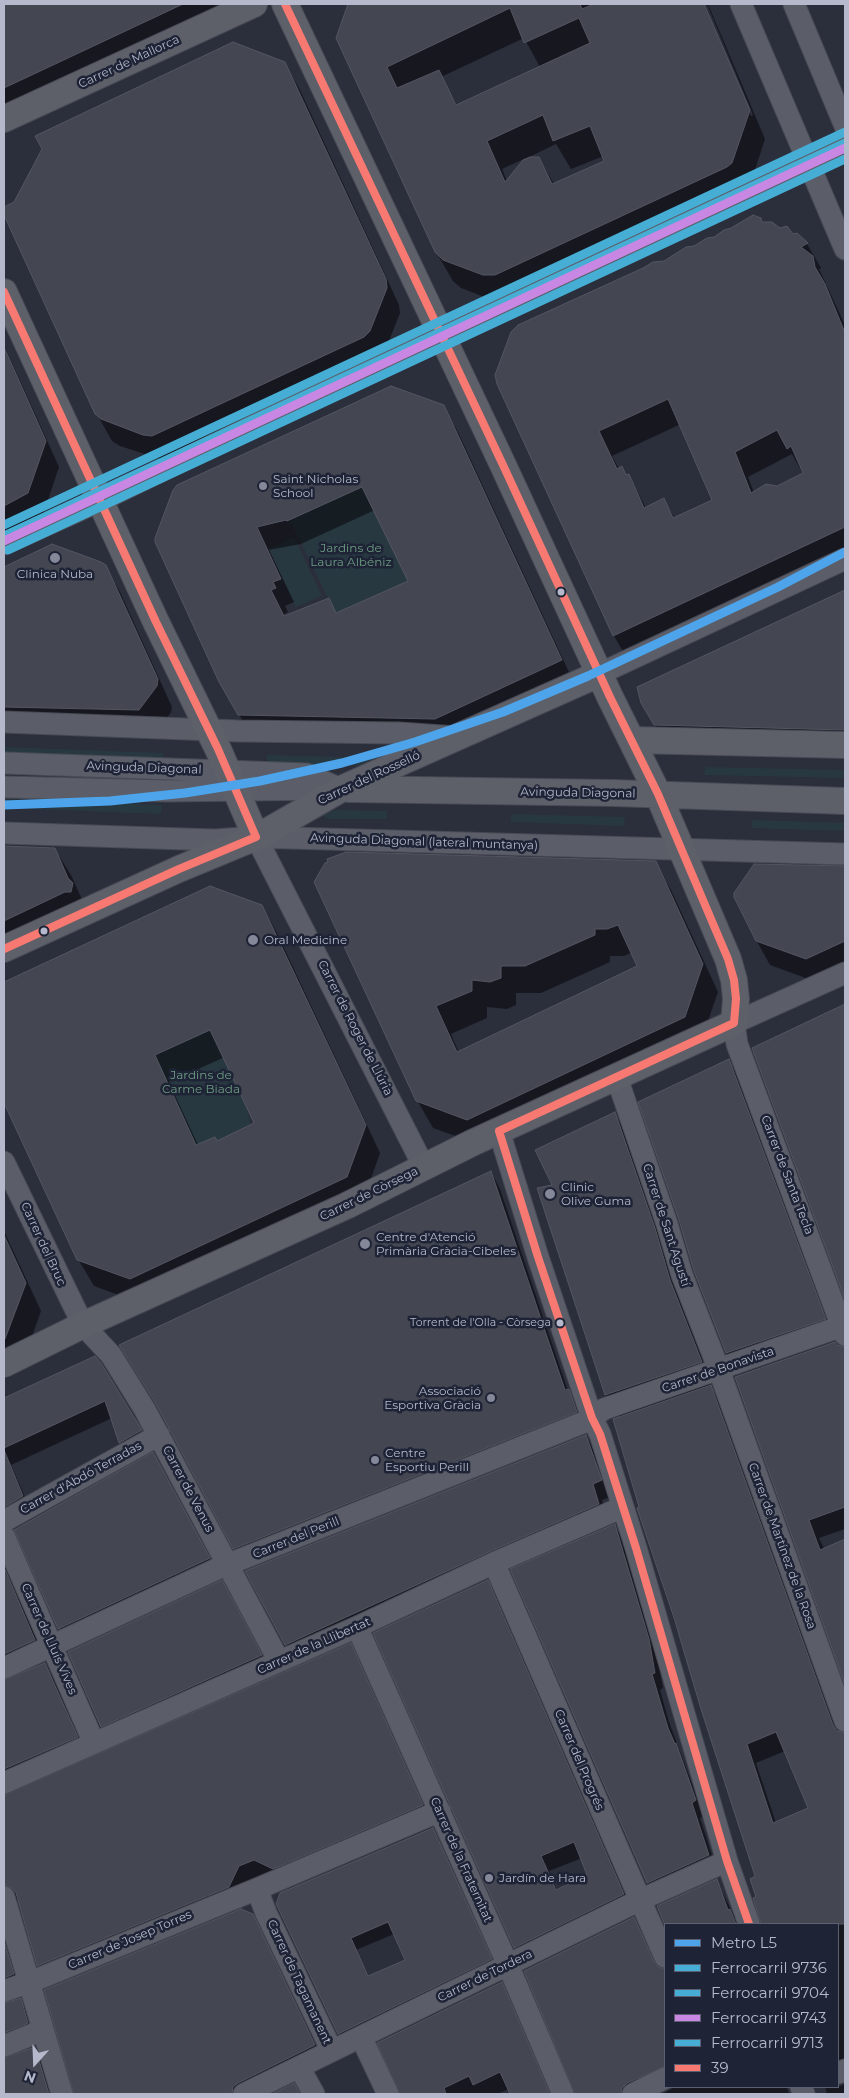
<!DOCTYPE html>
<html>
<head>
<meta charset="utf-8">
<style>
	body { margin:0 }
	#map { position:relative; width:849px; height:2098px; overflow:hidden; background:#2b2e3b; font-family:Montserrat,sans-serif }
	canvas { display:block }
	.frame { position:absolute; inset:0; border:5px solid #b5b9cb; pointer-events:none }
	.legend { position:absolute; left:664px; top:1923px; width:175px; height:165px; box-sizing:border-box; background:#1e2336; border:1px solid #5a5f72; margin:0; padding:6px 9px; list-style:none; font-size:15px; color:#b5b9cb }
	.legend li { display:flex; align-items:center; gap:10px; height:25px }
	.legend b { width:25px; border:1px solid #5a5f72 }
	.north { position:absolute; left:10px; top:2038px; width:50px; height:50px; -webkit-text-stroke:4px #1e2336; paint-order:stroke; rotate:200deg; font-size:14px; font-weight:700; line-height:20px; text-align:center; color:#b5b9cb }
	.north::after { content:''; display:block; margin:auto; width:18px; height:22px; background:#b5b9cb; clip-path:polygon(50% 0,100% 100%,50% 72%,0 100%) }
</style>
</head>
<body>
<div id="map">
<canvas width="849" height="2098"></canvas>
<div class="frame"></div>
<ul class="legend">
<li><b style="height:6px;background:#4da4eb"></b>Metro L5</li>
<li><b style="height:6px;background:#46aed5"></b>Ferrocarril 9736</li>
<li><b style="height:6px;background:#46aed5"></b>Ferrocarril 9704</li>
<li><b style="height:6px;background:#c787e3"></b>Ferrocarril 9743</li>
<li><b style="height:6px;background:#46aed5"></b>Ferrocarril 9713</li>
<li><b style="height:6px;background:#f87972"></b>39</li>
</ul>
<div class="north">N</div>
</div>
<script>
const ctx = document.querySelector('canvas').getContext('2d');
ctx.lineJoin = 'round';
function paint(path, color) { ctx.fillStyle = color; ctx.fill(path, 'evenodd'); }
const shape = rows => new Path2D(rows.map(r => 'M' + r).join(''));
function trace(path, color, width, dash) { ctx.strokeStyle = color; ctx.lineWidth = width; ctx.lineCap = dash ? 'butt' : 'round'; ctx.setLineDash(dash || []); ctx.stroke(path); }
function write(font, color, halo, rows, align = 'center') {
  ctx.font = font + ' Montserrat,sans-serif'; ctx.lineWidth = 5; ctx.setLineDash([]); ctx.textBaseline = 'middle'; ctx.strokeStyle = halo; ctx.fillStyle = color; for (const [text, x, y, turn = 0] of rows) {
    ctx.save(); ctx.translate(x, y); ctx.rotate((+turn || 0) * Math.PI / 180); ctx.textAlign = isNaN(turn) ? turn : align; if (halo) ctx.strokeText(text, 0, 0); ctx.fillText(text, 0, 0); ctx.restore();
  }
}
paint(shape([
	[461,441,468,456,399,488,408,581,335,613,290,520],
	[294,537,322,596,296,607,269,549],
	[4,747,163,753,163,762,4,756],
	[267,755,385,758,367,766,267,763],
	[705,767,845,770,845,778,704,775],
	[4,799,162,805,161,814,4,808],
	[335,810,387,811,387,819,330,819,321,815],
	[511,814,625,817,624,826,511,822],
	[752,820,845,823,845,831,752,828],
	[210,1030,246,1107,251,1125,217,1141,215,1137,197,1145,155,1056]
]), '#283841');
paint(shape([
	[4,4,229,4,4,108],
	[350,4,704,4,751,116,753,115,707,4,708,4,765,139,748,191,500,303,461,288,453,281,436,252,337,38],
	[524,38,540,67,457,105,441,77],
	[556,144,571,169,604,156,606,161,554,184,539,158,527,158],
	[526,158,507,181,502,169],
	[284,63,299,88,399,305,400,313,383,356,163,460,120,446,112,441,98,416,4,212,4,208,15,203,43,149],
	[763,224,780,229,807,244,821,268,819,269,845,325,845,558,628,660,614,636,498,384,664,262,694,248],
	[681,424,714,501,675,519,664,500,646,508,629,475,626,476,619,469,612,456],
	[792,454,802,472,805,474,777,487,754,493,748,477],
	[4,345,59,467,42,518,4,536],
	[443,406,457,430,574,683,449,742,252,738,239,714,156,538],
	[375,510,410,581,337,614,285,617,284,614,288,612,285,606,294,602,269,550,301,544],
	[52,546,105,566,120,592,172,707,171,712,158,732,4,732,4,568],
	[845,591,845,758,659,732,642,703,677,671],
	[4,846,54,848,71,875,85,906,4,949],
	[655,862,671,890,718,992,700,1044,484,1146,433,1128,417,1100,315,882],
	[633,952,639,966,459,1053,451,1034,487,1018,487,1007,507,1009,516,1005,516,993,541,993,610,962,610,956,624,956],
	[755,865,845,868,845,973,822,984,770,965,755,938],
	[210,887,262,906,277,933,380,1153,362,1204,146,1305,94,1286,78,1259,4,1100,4,983],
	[225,1057,256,1124,217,1143,198,1145,169,1082],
	[845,1005,845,1296,753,1048],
	[729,1061,740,1080,836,1339,739,1373,727,1353,695,1271],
	[615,1114,627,1135,714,1383,710,1385,721,1405,839,1733,845,1734,845,2080,838,2084,838,1924,767,1924,751,1879,757,1877,638,1509,641,1508,620,1418,606,1395,539,1189,554,1186],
	[785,1751,810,1809,776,1823,756,1763],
	[491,1172,500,1189,568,1391,578,1408,585,1429,244,1565,234,1548],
	[4,1231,41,1311,23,1362,4,1371],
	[835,1343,842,1348,845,1348,845,1529,819,1538,837,1576,845,1572,845,1681,736,1377],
	[94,1357,100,1363,150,1447,130,1458,121,1442,112,1418,11,1465,32,1513,4,1532,4,1400],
	[586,1436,595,1452,610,1497,602,1500,608,1520,295,1661,247,1572],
	[159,1465,215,1570,66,1640,16,1530],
	[615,1526,624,1541,657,1655,663,1688,660,1690,669,1722,704,1816,700,1818,717,1871,657,1898,648,1883,512,1570],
	[4,1564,44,1656,8,1673,4,1679],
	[487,1581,496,1596,632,1910,524,1962,515,1947],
	[582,1858,589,1876,557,1890,549,1871],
	[230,1596,269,1670,110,1740,102,1726],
	[350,1645,360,1661,431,1822,48,1982,38,1965,20,1903,18,1901,10,1901,4,1907,4,1796,9,1796],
	[45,1664,54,1680,86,1754,4,1791,4,1680,9,1681],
	[432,1829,497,1971,346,2045,277,1904],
	[394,1934,406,1961,369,1977,356,1950],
	[717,1881,738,1924,666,1924,658,1907],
	[252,1915,324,2062,258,2094,75,2094,75,2090],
	[633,1919,656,1966,665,1970,665,2086,648,2094,577,2094,576,2089],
	[4,1928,22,1991,4,1999],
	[501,1983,510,2000,551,2094,511,2094,509,2089,497,2094,400,2094,401,2089],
	[20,2000,30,2016,36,2039,4,2054,4,2004],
	[35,2048,44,2065,53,2094,4,2094,4,2059],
	[845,2084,845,2094,827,2094,825,2087,838,2087],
	[675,2087,787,2087,789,2094,662,2094]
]), '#0007');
const building = shape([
	[4,4,183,4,4,88,4,4],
	[348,4,580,4,582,9,594,4,704,4,750,110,732,163,727,167,495,275,483,275,443,260,435,252,336,38,348,4],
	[510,8,524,43,579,18,590,43,456,105,439,70,397,88,387,67,510,8],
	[543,115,553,141,590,126,604,161,552,184,539,157,530,157,523,160,505,182,487,141,543,115],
	[233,42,285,62,386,279,387,288,370,331,364,337,152,436,143,435,101,419,95,414,4,215,4,207,14,202,42,149,35,136,233,42],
	[753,215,761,218,762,222,772,222,780,228,787,226,793,234,797,233,808,243,801,247,813,256,815,267,825,284,845,333,845,527,613,636,497,384,495,375,511,332,518,325,643,268,653,262,664,261,686,247,694,246,707,238,714,237,724,230,731,228,753,215],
	[668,399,712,500,673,518,664,498,644,508,629,474,626,475,622,466,617,469,599,431,668,399],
	[777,430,787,449,791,446,803,473,777,486,766,484,751,493,735,452,777,430],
	[4,347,46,441,28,493,4,506,4,347],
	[391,386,444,405,562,660,435,719,238,715,219,682,155,542,155,538,173,490,177,485,391,386],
	[362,487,408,581,336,613,329,598,284,616,271,590,276,588,273,582,281,579,257,527,286,520,287,521,362,487],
	[52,544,101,562,106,565,158,679,157,686,139,710,4,707,4,567,52,544],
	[845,590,845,730,654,725,641,703,637,687,845,590],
	[4,846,55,848,68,878,73,883,71,892,65,892,4,921,4,846],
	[346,852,656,861,703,964,685,1017,467,1120,416,1101,314,882,325,863,328,862,327,859,346,852],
	[618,925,637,966,457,1052,436,1006,472,991,472,980,490,982,501,978,501,966,525,966,595,935,595,929,607,929,618,925],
	[754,864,845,866,845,941,806,959,756,941,734,897,734,893,754,864],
	[210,886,262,905,366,1125,347,1177,130,1279,77,1260,4,1103,4,982,210,886],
	[210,1030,254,1123,217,1141,215,1137,196,1145,155,1055,210,1030],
	[845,1004,845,1300,752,1048,845,1004],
	[729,1059,826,1319,726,1353,694,1271,679,1220,638,1102,729,1059],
	[615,1112,655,1228,670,1280,702,1362,605,1395,537,1188,552,1185,535,1150,615,1112],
	[491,1171,565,1390,569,1389,577,1412,233,1549,156,1404,119,1345,491,1171],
	[4,1235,26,1283,5,1339,4,1339,4,1235],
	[835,1342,837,1345,845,1347,845,1507,809,1520,820,1550,845,1539,845,1685,735,1377,835,1342],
	[95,1356,101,1363,142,1430,119,1443,105,1401,4,1448,4,1398,95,1356],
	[711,1385,833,1725,837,1731,845,1733,845,1924,761,1924,753,1898,756,1897,750,1879,755,1876,701,1709,674,1618,637,1508,639,1507,613,1419,711,1385],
	[776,1732,808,1808,773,1823,747,1744,776,1732],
	[586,1435,602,1480,593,1484,599,1504,489,1552,285,1645,245,1571,586,1435],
	[4,1450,23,1496,4,1507,4,1450],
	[153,1452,210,1558,58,1629,14,1530,153,1452],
	[615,1524,649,1639,655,1673,652,1674,668,1728,675,1744,676,1743,696,1800,692,1803,709,1855,647,1883,510,1569,615,1524],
	[4,1567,35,1640,4,1654,4,1567],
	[222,1580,262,1655,101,1727,68,1652,222,1580],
	[488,1580,624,1894,514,1948,373,1633,488,1580],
	[574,1842,587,1875,556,1890,541,1856,574,1842],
	[351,1643,423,1805,273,1869,254,1860,239,1866,229,1887,37,1966,16,1893,12,1888,4,1885,4,1795,351,1643],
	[45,1663,78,1737,4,1769,4,1680,45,1663],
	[433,1828,492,1959,338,2034,278,1908,276,1904,280,1893,433,1828],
	[388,1922,405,1960,368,1976,351,1938,388,1922],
	[717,1879,728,1910,730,1909,736,1924,665,1924,665,1926,657,1906,717,1879],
	[241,1909,253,1914,315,2045,238,2083,233,2087,232,2094,74,2094,44,1990,241,1909],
	[634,1917,654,1962,658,1967,665,1969,665,2066,627,2083,622,2088,621,2094,575,2094,524,1971,634,1917],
	[4,1940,14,1974,4,1978,4,1940],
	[502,1982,550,2094,510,2094,500,2072,473,2085,469,2076,444,2088,446,2094,400,2094,377,2043,502,1982],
	[21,1998,28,2023,4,2033,4,2003,21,1998],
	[35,2047,49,2094,4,2094,4,2058,35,2047],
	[294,2083,300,2094,272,2094,294,2083]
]);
paint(building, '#444752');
trace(building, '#535662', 1);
const minor = shape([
	[741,4,845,249],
	[794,4,845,126],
	[4,544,100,501,506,301,845,143],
	[599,674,845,559],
	[4,722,238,731,399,733,456,737],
	[4,763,307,774,341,789],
	[4,787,167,791,333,789],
	[4,833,215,840,256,837,845,854],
	[256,837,424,1167],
	[845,973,734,1023,737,1044,845,1335],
	[617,1078,667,1224,682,1275,719,1370,845,1721],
	[499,1131,538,1257,592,1418,600,1434,636,1548,727,1861,749,1924],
	[4,1162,83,1325,111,1355,145,1410,279,1661],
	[4,1521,159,1435],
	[4,1536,94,1743],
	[494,1563,665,1957],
	[357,1627,508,1965,563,2094],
	[4,1668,219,1568,587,1421,604,1409,845,1325],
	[4,1783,357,1627,494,1563,623,1507],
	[257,1889,266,1913,332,2051],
	[4,1897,62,2094],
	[4,1991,38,1979,257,1889,440,1811],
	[361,2037,388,2094],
	[4,2046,43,2030],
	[299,2067,314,2094],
	[838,2073,845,2070],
	[801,2087,804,2094],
	[244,2094,640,1900,727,1861],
	[633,2094,665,2078]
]);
const major = shape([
	[4,119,254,4],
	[4,292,156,622,218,749,256,837],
	[632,740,845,745],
	[349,789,613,793,845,801],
	[4,949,179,869,261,835,341,789,599,674],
	[4,1364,83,1325,346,1206,472,1143,734,1023,736,999,734,980,728,959,658,794,610,697,503,465,285,4]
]);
trace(minor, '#474a54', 23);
trace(major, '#464954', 28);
trace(minor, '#5b5e68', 21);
trace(major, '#5e6069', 26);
trace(shape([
	[285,4,503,465,610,697,658,794,728,959,734,980,736,999,734,1023,499,1131,538,1257,592,1418,600,1434,636,1548,727,1861,749,1924],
	[4,292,156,622,218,749,256,837,179,869,4,949]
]), '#f87972', 8);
trace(shape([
	[4,525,845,132]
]), '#46aed5', 9);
trace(shape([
	[8,534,845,143]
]), '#46aed5', 9);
trace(shape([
	[4,541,845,148]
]), '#c787e3', 9);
trace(shape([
	[8,550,845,159]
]), '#46aed5', 9);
trace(shape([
	[4,805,110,801,185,793,260,781,342,763,415,742,503,712,588,676,778,587,845,552]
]), '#4da4eb', 9);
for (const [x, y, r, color] of [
	[263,486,5,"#858899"],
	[55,558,6,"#858899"],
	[561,592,4.5,"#b5b9cb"],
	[44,931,4.5,"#b5b9cb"],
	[253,940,6,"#858899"],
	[550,1194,6,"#858899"],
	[365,1244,6,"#858899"],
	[560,1323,4.5,"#b5b9cb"],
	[491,1398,5,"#858899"],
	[375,1460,5,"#858899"],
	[489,1878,5,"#858899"]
]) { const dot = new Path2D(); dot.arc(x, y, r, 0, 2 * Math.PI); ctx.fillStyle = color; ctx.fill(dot); trace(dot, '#1e2336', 2); }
write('11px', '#b5b9cb', '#1e2336', [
	["Torrent de l'Olla - Còrsega",551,1323]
], 'right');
write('12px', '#b5b9cb', '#1e2336', [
	["Carrer de Mallorca",129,62,-25],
	["Avinguda Diagonal",144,768,2],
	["Carrer del Rosselló",369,778,-25],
	["Avinguda Diagonal",578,793,1],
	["Avinguda Diagonal (lateral muntanya)",424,842,2],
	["Carrer de Roger de Llúria",355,1028,63],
	["Carrer de Santa Tecla",787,1175,69],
	["Carrer de Còrsega",369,1194,-26],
	["Carrer de Sant Agustí",666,1225,72],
	["Carrer del Bruc",43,1244,65],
	["Carrer de Bonavista",718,1370,-19],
	["Carrer d'Abdó Terradas",81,1478,-29],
	["Carrer de Venus",188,1489,62],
	["Carrer del Perill",296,1538,-22],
	["Carrer de Martínez de la Rosa",782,1546,70],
	["Carrer de Lluís Vives",49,1639,66],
	["Carrer de la Llibertat",314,1646,-24],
	["Carrer del Progrés",579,1760,67],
	["Carrer de la Fraternitat",461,1860,66],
	["Carrer de Josep Torres",130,1940,-23],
	["Carrer de Tordera",485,1976,-26],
	["Carrer de Tagamanent",299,1982,65]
]);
write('12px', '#b5b9cb', '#1e2336', [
	["Saint Nicholas",273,479],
	["School",273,493],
	["Clinica Nuba",55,574,"center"],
	["Oral Medicine",264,940],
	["Clinic",561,1187],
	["Olive Guma",561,1201],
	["Centre d'Atenció",376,1237],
	["Primària Gràcia-Cibeles",376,1251],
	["Associació",481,1391,"right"],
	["Esportiva Gràcia",481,1405,"right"],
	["Centre",385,1453],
	["Esportiu Perill",385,1467],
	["Jardín de Hara",499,1878]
], 'left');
write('12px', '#6c9c81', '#1e2336', [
	["Jardins de",351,548],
	["Laura Albéniz",351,562],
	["Jardins de",201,1075],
	["Carme Biada",201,1089]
]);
</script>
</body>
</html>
